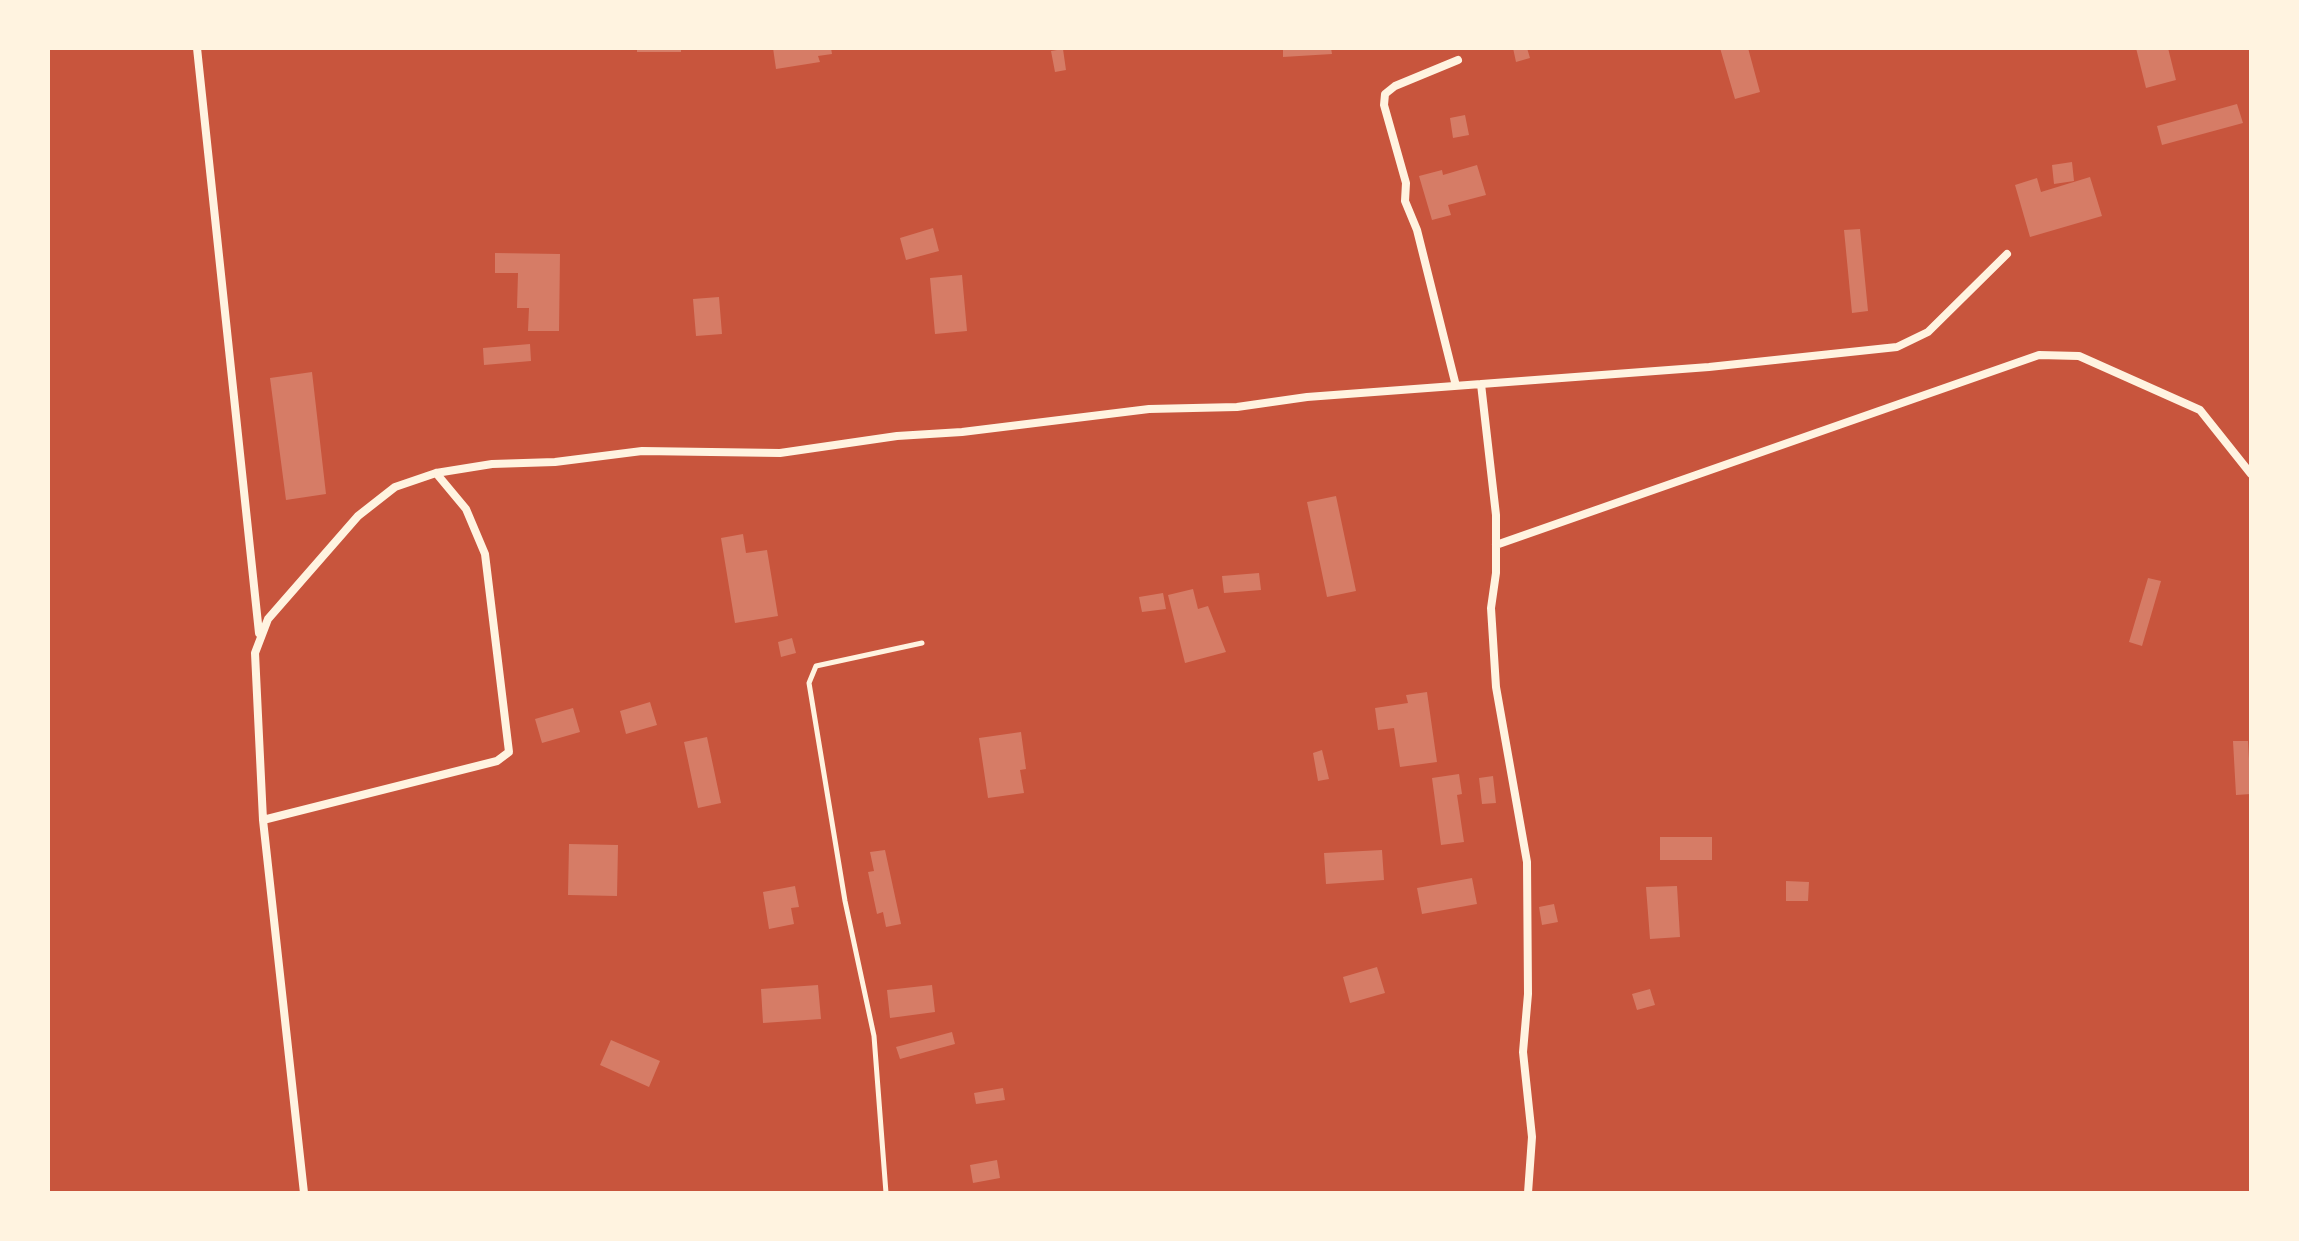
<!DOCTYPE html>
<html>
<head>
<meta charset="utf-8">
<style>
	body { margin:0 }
	#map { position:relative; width:2299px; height:1241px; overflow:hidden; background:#c8553d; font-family:Commissioner,sans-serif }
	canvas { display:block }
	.frame { position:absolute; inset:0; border:50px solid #fff3e0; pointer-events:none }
</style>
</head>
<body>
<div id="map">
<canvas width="2299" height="1241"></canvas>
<div class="frame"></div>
</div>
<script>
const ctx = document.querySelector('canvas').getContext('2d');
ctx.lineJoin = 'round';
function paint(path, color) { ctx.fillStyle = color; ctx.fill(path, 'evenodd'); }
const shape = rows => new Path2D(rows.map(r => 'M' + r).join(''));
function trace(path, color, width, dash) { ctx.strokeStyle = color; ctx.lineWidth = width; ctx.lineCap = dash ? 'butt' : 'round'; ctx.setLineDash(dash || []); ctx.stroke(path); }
paint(shape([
	[637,48,681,48,681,52,637,52],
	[773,48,831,48,832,54,818,56,820,62,776,69],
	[1283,48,1331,48,1332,54,1283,57],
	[1513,48,1527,48,1530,58,1516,62],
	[1720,48,1748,48,1760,92,1735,99],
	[2136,48,2168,48,2176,80,2146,88],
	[1063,49,1066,70,1055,72,1051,51],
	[2237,104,2243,123,2162,145,2157,126],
	[1465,115,1469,135,1453,138,1450,118],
	[2072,162,2074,181,2054,184,2052,165],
	[1477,165,1486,195,1448,205,1451,215,1432,220,1419,176,1442,170,1443,175],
	[2090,177,2102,216,2030,237,2015,185,2037,178,2041,192],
	[933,228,939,251,906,260,900,238],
	[1860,229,1868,311,1852,313,1844,230],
	[495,253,560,254,559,331,528,331,529,308,517,308,518,273,495,273],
	[962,275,967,331,935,334,930,278],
	[719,297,722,334,696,336,693,299],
	[530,344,531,361,484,365,483,348],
	[312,372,326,494,286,500,270,378],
	[1336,496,1356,591,1327,597,1307,502],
	[743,534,746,553,767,550,778,616,735,623,721,538],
	[1259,573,1261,590,1224,593,1222,576],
	[2148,578,2161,581,2142,646,2129,642],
	[1193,589,1198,609,1208,606,1226,652,1185,663,1168,595],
	[1163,593,1166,609,1142,612,1139,597],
	[792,638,796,653,781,657,778,642],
	[1427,692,1437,762,1400,767,1394,728,1378,730,1375,708,1408,703,1406,695],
	[650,702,657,725,626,734,620,711],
	[573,708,580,732,542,743,535,719],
	[1021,732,1026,769,1020,770,1024,793,988,798,979,738],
	[707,737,721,803,698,808,684,742],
	[2233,741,2248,741,2251,794,2236,795],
	[1322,750,1329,779,1318,781,1313,753],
	[1459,774,1462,794,1457,795,1464,842,1441,845,1432,778],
	[1493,776,1496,803,1482,804,1479,778],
	[1660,837,1712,837,1712,860,1660,860],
	[569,844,618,845,617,896,568,895],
	[885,850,901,924,886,927,883,912,877,914,868,872,874,871,870,852],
	[1382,850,1384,880,1326,884,1324,853],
	[1472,878,1477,904,1422,914,1417,888],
	[1786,881,1809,882,1808,901,1786,901],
	[795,886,799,907,791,908,794,924,769,929,763,892],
	[1677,886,1680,937,1650,939,1646,887],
	[1554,904,1558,922,1542,925,1539,907],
	[1377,967,1385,993,1350,1003,1343,977],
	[818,985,821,1019,763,1023,761,989],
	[932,985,935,1012,890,1018,887,990],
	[1650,989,1655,1005,1637,1010,1632,994],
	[952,1032,955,1044,900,1059,896,1047],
	[611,1040,660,1061,649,1087,600,1065],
	[1003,1088,1005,1100,976,1104,974,1093],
	[997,1160,1000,1178,973,1183,970,1165]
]), '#d67c66');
trace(shape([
	[886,1193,874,1036,845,901,809,683,816,666,922,643]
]), '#fff3e0', 5);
trace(shape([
	[197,48,259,633],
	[1481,384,1496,515,1496,573,1491,608,1496,687,1527,862,1528,994,1523,1052,1532,1137,1528,1193],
	[1456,386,1417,230,1405,201,1406,183,1384,105,1385,94,1395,86,1458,60],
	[1496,545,2039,355,2079,356,2200,410,2251,474],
	[263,820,497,761,509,752,485,554,466,509,436,473],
	[304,1193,263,820,255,653,268,619,358,516,395,487,436,473,492,464,555,462,642,451,780,453,897,436,962,432,1149,409,1237,407,1307,397,1709,367,1897,347,1928,332,2007,254]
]), '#fff3e0', 8);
</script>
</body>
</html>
